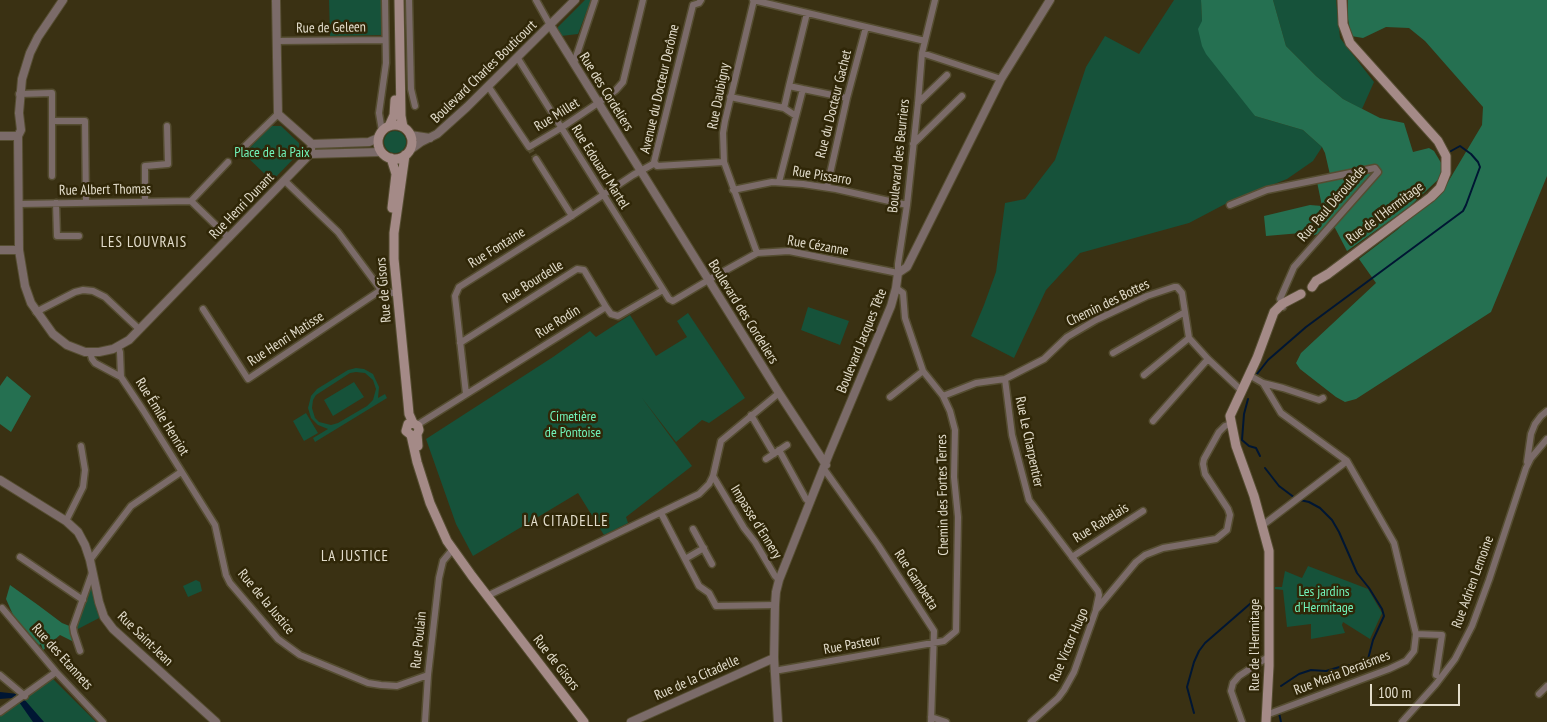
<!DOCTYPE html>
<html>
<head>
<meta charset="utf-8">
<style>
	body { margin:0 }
	#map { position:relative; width:1547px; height:722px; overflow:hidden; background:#3a3113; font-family:"PT Sans Narrow",sans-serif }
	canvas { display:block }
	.scale { position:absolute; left:1370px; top:684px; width:90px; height:22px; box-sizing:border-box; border:2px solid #e3ddcc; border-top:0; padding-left:6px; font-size:15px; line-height:18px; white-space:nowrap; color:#e3ddcc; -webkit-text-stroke:4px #302708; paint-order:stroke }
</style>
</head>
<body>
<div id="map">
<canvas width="1547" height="722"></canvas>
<div class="scale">100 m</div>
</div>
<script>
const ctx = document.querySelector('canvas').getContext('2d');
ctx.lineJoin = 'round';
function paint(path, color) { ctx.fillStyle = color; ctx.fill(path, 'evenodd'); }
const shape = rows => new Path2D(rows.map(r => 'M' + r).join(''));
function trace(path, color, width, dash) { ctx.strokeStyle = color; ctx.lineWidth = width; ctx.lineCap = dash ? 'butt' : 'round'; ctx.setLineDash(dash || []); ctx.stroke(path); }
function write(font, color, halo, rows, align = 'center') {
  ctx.font = font + ' "PT Sans Narrow",sans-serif'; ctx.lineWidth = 5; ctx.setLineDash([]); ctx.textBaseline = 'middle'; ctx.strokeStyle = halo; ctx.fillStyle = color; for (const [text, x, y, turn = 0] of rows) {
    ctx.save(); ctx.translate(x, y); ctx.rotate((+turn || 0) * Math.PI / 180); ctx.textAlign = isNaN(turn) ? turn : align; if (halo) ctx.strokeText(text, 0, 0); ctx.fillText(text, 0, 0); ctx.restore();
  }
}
paint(shape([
	[329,0,381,0,381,35,330,36],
	[585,0,591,0,578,34,561,36,558,30,558,27],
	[1174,0,1201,0,1202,21,1255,116,1303,130,1322,147,1313,161,1287,179,1229,202,1189,223,1080,253,1046,290,1014,358,971,336,984,305,996,272,1005,203,1025,199,1055,160,1086,67,1105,36,1139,54],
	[1273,0,1336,0,1340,38,1374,82,1362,109,1343,99,1316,76,1286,46],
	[271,126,281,126,299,143,299,153,272,181,244,154],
	'384 142a11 11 0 1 1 22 0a11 11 0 1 1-22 0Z',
	[808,307,849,321,840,345,801,330],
	[688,313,745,398,709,423,702,420,676,442,642,398,692,466,626,517,628,523,604,535,578,493,473,556,456,524,426,439,553,357,590,331,596,337,630,315,656,356,687,337,677,321],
	[356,368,364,369,373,374,379,387,378,398,385,394,387,398,315,442,313,438,328,429,318,425,311,418,308,408,311,396,317,389,348,370],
	[356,372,365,373,373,380,376,389,373,400,367,406,338,423,331,425,319,422,315,418,312,408,313,400,316,395,350,373],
	[354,382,364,397,333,416,324,400],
	[306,413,318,433,304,441,293,421],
	[1308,566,1368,589,1382,613,1370,639,1343,622,1342,625,1345,633,1311,639,1311,624,1287,627,1283,590,1275,589,1275,587,1282,587,1285,571,1302,578],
	[196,580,200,582,202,591,188,597,183,586],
	[91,584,101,617,76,630,75,627],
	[53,679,96,722,0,722,0,715]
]), '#16523a');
paint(shape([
	[1201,0,1273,0,1286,46,1316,76,1343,99,1380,118,1404,123,1413,152,1429,148,1434,151,1443,166,1443,175,1409,207,1347,251,1335,228,1330,223,1318,234,1307,237,1301,233,1266,236,1264,216,1310,205,1322,206,1317,182,1331,179,1325,153,1322,147,1303,130,1255,116,1206,54,1202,46,1198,29,1202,21],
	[1348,0,1547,0,1547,176,1491,312,1356,399,1345,402,1336,397,1300,369,1296,363,1301,353,1376,283,1359,259,1397,230,1445,187,1482,125,1483,107,1425,41,1409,28,1386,27,1363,38,1351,36,1348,19],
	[7,376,31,396,11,432,0,424,0,386],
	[10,585,38,605,62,623,72,627,76,643,60,635,43,650,41,644,39,645,14,617,6,599]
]), '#257051');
paint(shape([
	[0,692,18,694,24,699,44,722,33,722,19,702,12,698,0,699]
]), '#001633');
trace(shape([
	[1257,374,1268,360,1306,327,1463,211,1466,205,1480,167,1478,162,1471,154,1460,146,1451,151],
	[1248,399,1244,414,1242,440,1249,446,1256,448,1260,456],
	[1265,468,1279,486,1295,498],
	[1281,686,1299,674,1311,670,1326,671,1343,666,1367,663,1373,640,1384,616,1382,609,1369,588,1357,573,1339,532,1332,520,1320,508,1309,502,1300,500],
	[1194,713,1187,687,1194,662,1199,651,1205,643,1251,603],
	[1279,713,1281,722]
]), '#001633', 2);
trace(shape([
	[529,147,536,159]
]), '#534b2f', 6, [6, 3]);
const minor = shape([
	[409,0,411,89,415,106],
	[536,0,550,25],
	[753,0,925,41],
	[754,0,725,121,723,133,724,162,757,253],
	[693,5,699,3,701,0],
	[277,41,385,40],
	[922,53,1001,79],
	[517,57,669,299,673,301,710,279,757,253,789,251,898,273,898,264,907,205,918,103,922,53,935,0],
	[573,62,575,60,595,0],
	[488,86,529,147,561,128,598,103,616,90,623,82,643,0],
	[789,86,803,89,796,116,784,108,789,86,807,13],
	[803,89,847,98],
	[19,94,52,93,52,121],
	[730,97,784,108],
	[918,103,947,75],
	[382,131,379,113,386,63,385,0],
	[913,144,962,96],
	[243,148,278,114],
	[536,159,572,216],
	[228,162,191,201,229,238],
	[655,163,657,166,724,162],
	[52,176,52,121,85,121,86,203],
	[284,180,338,232,381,290,392,293],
	[779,182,796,116],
	[827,187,847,98,866,27],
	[733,190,772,182,803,184,836,189,907,205],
	[145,202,145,166,168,164,167,126],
	[56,203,57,236,79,236],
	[19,204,191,201],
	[1230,205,1267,190,1375,168,1378,172,1294,267,1280,299,1283,307],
	[203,309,248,379,381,290],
	[36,312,75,292,83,290,93,291,105,297,139,329],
	[460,343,577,269,584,270,606,307],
	[118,347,120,352,121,377,143,410,215,525,226,575,230,583,278,639,300,655,368,683,381,685,397,686,428,675],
	[90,352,92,359,95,363,121,377],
	[1113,353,1185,312],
	[1144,375,1189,338],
	[1249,375,1263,383,1281,413,1347,461,1394,543,1416,634,1414,651,1406,661,1389,669,1266,715],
	[1005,379,1012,435,1029,500,1098,591,1099,595,1096,609],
	[1263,383,1283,388,1319,400,1323,398],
	[466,394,455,296,459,287,567,219,633,175,655,163,654,162,693,5],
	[943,396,976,383,1005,379,1044,359,1067,337,1096,320,1147,296,1174,287,1177,287,1182,293,1189,338,1208,359,1242,391],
	[890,397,923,371],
	[751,415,774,454],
	[1153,421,1208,359],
	[417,425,606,307,611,314,618,316,663,290],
	[779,450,806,499,810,502],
	[766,459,787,445],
	[1527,462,1531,434,1535,424,1541,416,1547,411],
	[824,469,878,545,934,631,931,722],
	[713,476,744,528,755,542,775,576,779,580],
	[661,513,699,586,709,593,716,606,775,605],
	[66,521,83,487,85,470,81,446],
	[1263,525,1347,461],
	[693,529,712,564],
	[20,557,83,600],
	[1072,557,1143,511],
	[685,559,704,548],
	[90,560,131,506,181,472],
	[487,596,699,494,709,484,713,476,721,441,779,393],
	[2,608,56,672,103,722],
	[1416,634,1442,635,1436,675],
	[80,651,74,633,73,627,92,573],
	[774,671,944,641,956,631,958,517,954,477,955,430,950,411,943,396,923,371,905,318,903,293,896,288],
	[0,675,25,696],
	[1539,694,1547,686],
	[0,712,56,672],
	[931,717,946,722],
	[425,722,428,675,439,578,443,561,453,549],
	[1031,722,1058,698,1064,690,1074,672,1096,610,1136,562,1145,555,1163,548,1216,539,1227,530,1230,515,1228,509,1205,474,1203,464,1204,459,1219,432,1225,426,1231,424],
	[1242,722,1231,691,1233,683,1239,676,1268,657],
	[1402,722,1436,684,1455,659,1472,626,1489,580,1526,468,1531,458,1547,439]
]);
const tertiary = shape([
	[63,0,38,37,30,53,22,79,19,113,21,130,18,136,19,250,25,286,31,303,53,334,67,345,85,352,99,352,113,349,129,340,310,154,312,144],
	[276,0,278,114,312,144],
	[550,25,779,393,826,465],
	[410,135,430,138],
	[0,136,18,136],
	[312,144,369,142,378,138],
	[410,150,421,142,437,134,467,107,575,0],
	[310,154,381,152],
	[0,250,19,250],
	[0,480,66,521,78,532,85,545,90,560,99,602,104,617,113,629,216,722],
	[631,722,774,658],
	[778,722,774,658,775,605,776,592,779,580,829,454,891,306,896,288,898,273,907,267,1001,79,1050,0]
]);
const secondary = shape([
	[399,0,401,116,403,127],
	'378 142a17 17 0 1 1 34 0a17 17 0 1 1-34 0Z',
	[389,126,394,115,395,100],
	[405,155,394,233,394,259,408,403,409,414,413,423],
	[391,158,396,174,392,208],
	[1312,287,1316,281,1328,274,1431,197,1440,188,1446,173,1446,156,1438,141,1350,43,1343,24,1342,0],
	[408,424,406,431,411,435,417,462,430,503,447,541,472,576,584,722],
	[408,424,413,423,418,426,419,430,417,434,418,446],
	[1266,722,1269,666,1269,551,1254,496,1236,446,1230,416,1257,358,1274,312,1282,304,1301,294]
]);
trace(minor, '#554d31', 9);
trace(tertiary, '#554d31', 10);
trace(secondary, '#554d31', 11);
trace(minor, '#7b6b69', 6);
trace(tertiary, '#7b6b69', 8);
trace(secondary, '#a48a87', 9);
write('14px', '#e3ddcc', '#302708', [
	["Rue de Geleen",331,28,-1],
	["Boulevard Charles Bouticourt",484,72,-44],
	["Avenue du Docteur Derôme",660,89,-77],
	["Rue des Cordeliers",606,92,58],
	["Rue Daubigny",719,96,-79],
	["Rue du Docteur Gachet",834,104,-76],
	["Rue Millet",557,115,-32],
	["Boulevard des Beurriers",899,156,-84],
	["Rue Edouard Martel",600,167,58],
	["Rue Pissarro",822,176,9],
	["Rue Albert Thomas",105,190,-1],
	["Rue Paul Déroulède",1332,204,-49],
	["Rue Henri Dunant",242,206,-46],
	["Rue de l'Hermitage",1385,213,-37],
	["Rue Cézanne",818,246,10],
	["Rue Fontaine",497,248,-32],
	["Rue Bourdelle",533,282,-32],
	["Rue de Gisors",384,290,-95],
	["Chemin des Bottes",1108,303,-26],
	["Boulevard des Cordeliers",743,312,58],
	["Rue Rodin",558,322,-32],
	["Rue Henri Matisse",286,339,-33],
	["Boulevard Jacques Tête",862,341,-68],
	["Rue Émile Henriot",162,417,58],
	["Rue Le Charpentier",1029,442,78],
	["Chemin des Fortes Terres",943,495,-91],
	["Impasse d'Ennery",756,522,58],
	["Rue Rabelais",1101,523,-32],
	["Rue Gambetta",916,580,57],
	["Rue Adrien Lemoine",1473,582,-70],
	["Rue de la Justice",266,602,50],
	["Rue Saint-Jean",145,639,44],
	["Rue Poulain",419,640,-84],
	["Rue Pasteur",852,645,-10],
	["Rue Victor Hugo",1069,645,-67],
	["Rue de l'Hermitage",1255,645,-90],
	["Rue des Etannets",62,657,48],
	["Rue de Gisors",556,663,52],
	["Rue Maria Deraismes",1342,673,-21],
	["Rue de la Citadelle",697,678,-24]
]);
write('14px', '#71f3b9', '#302708', [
	["Place de la Paix",272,153],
	["Cimetière",573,417],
	["de Pontoise",573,433],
	["Les jardins",1324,592],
	["d'Hermitage",1324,608]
]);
ctx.letterSpacing = '1px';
write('15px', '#e3ddcc', '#302708', [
	["LES LOUVRAIS",144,243],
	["LA CITADELLE",566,522],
	["LA JUSTICE",355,557]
]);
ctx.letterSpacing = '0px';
</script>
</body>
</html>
